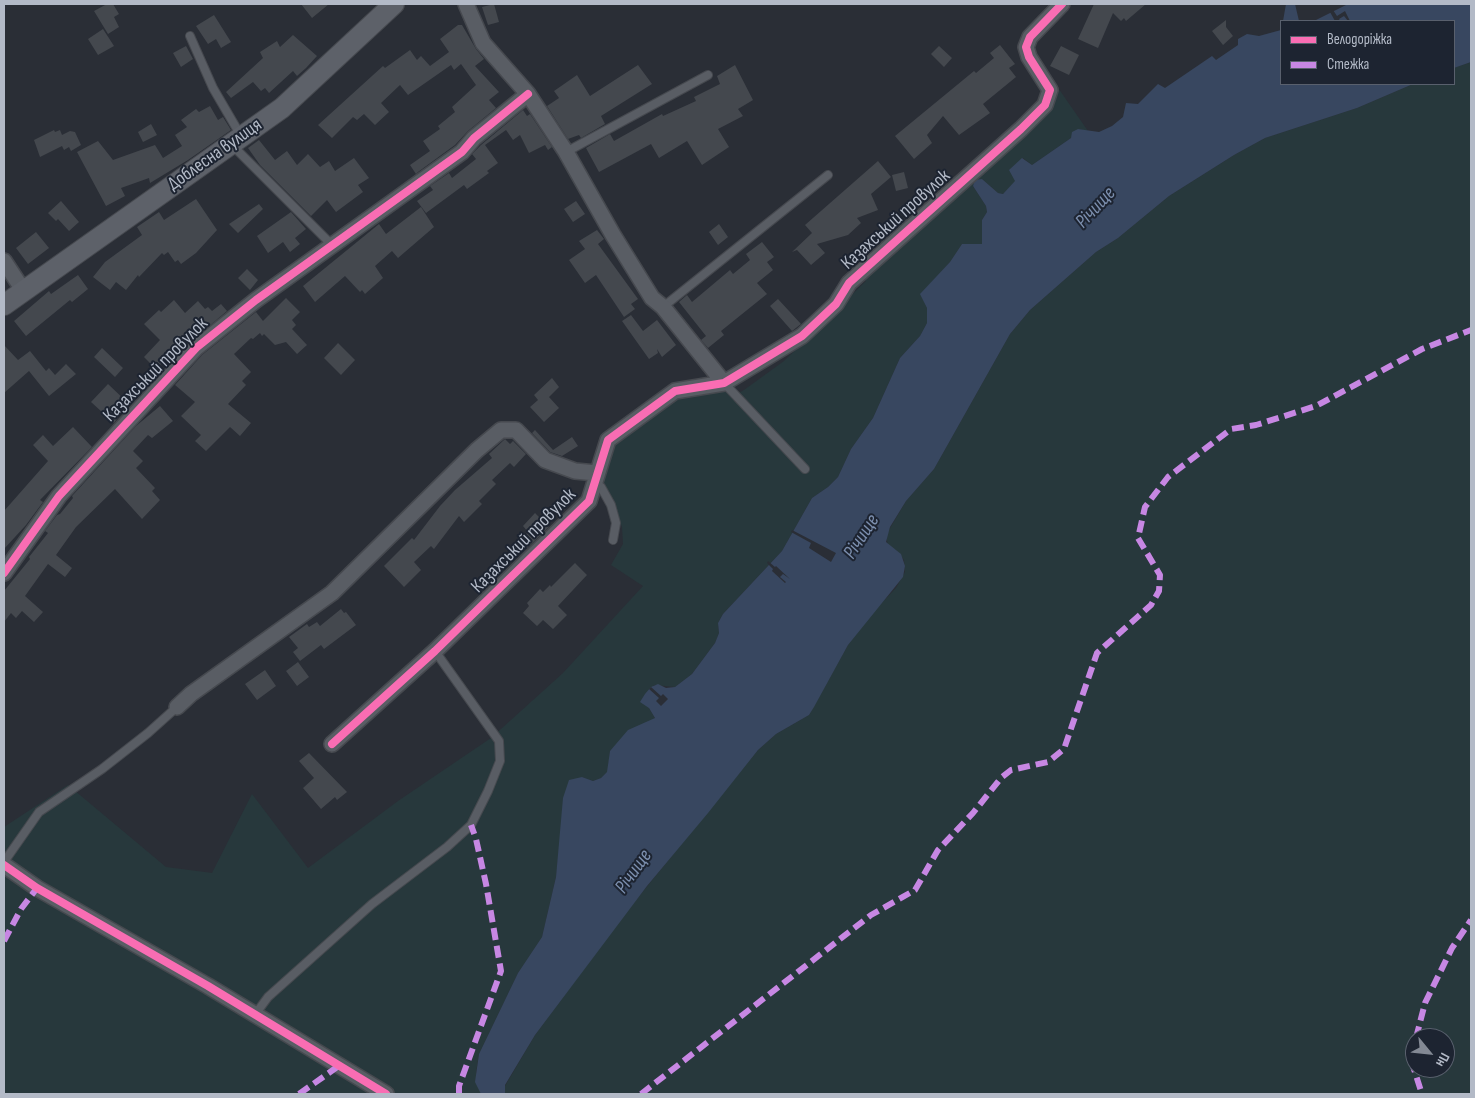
<!DOCTYPE html>
<html>
<head>
<meta charset="utf-8">
<style>
	body { margin:0 }
	#map { position:relative; width:1475px; height:1098px; overflow:hidden; background:#2a2e36; font-family:"Sofia Sans Condensed",sans-serif }
	canvas { display:block }
	.frame { position:absolute; inset:0; border:5px solid #b3bac7; pointer-events:none }
	.legend { position:absolute; left:1280px; top:20px; width:175px; height:65px; box-sizing:border-box; background:#1d2431; border:1px solid #59606d; margin:0; padding:6px 9px; list-style:none; font-size:15px; color:#b3bac7 }
	.legend li { display:flex; align-items:center; gap:10px; height:25px }
	.legend b { width:25px; border:1px solid #59606d }
	.north { position:absolute; left:1405px; top:1028px; width:50px; height:50px; box-sizing:border-box; background:#1d2431; border:1px solid #59606d; border-radius:50%; rotate:118deg; font-size:14px; font-weight:700; line-height:20px; text-align:center; color:#b3bac7 }
	.north::after { content:''; display:block; margin:auto; width:18px; height:22px; background:#838994; clip-path:polygon(50% 0,100% 100%,50% 72%,0 100%) }
</style>
</head>
<body>
<div id="map">
<canvas width="1475" height="1098"></canvas>
<div class="frame"></div>
<ul class="legend">
<li><b style="height:6px;background:#f96db3"></b>Велодоріжка</li>
<li><b style="height:6px;background:#c787e3"></b>Стежка</li>
</ul>
<div class="north">Пн</div>
</div>
<script>
const ctx = document.querySelector('canvas').getContext('2d');
ctx.lineJoin = 'round';
function paint(path, color) { ctx.fillStyle = color; ctx.fill(path, 'evenodd'); }
const shape = rows => new Path2D(rows.map(r => 'M' + r).join(''));
function trace(path, color, width, dash) { ctx.strokeStyle = color; ctx.lineWidth = width; ctx.lineCap = dash ? 'butt' : 'round'; ctx.setLineDash(dash || []); ctx.stroke(path); }
function write(font, color, halo, rows, align = 'center') {
  ctx.font = font + ' "Sofia Sans Condensed",sans-serif'; ctx.lineWidth = 4; ctx.setLineDash([]); ctx.textBaseline = 'middle'; ctx.strokeStyle = halo; ctx.fillStyle = color; for (const [text, x, y, turn = 0] of rows) {
    ctx.save(); ctx.translate(x, y); ctx.rotate((+turn || 0) * Math.PI / 180); ctx.textAlign = isNaN(turn) ? turn : align; if (halo) ctx.strokeText(text, 0, 0); ctx.fillText(text, 0, 0); ctx.restore();
  }
}
paint(shape([
	[1471,62,1471,1094,505,1094,505,1086,535,1035,623,916,758,750,776,734,809,715,848,645,871,614,896,588,905,572,904,560,896,550,888,546,886,535,906,501,934,469,1010,334,1030,310,1096,252,1118,238,1169,196,1234,155,1265,138,1357,108,1413,84,1454,84,1454,68],
	[1415,1038,1445,1038,1445,1068,1415,1068],
	[1054,82,1088,131,1078,129,1071,138,1032,165,1023,158,1016,181,1003,194,998,193,982,179,973,186,986,206,987,212,982,220,982,244,962,244,950,262,921,294,927,308,927,323,920,336,900,358,873,418,851,449,838,477,828,487,812,498,782,551,723,614,718,623,719,633,715,643,692,674,675,687,654,685,649,708,655,718,610,751,608,772,601,778,593,781,582,777,561,835,556,877,542,937,518,973,479,1054,476,1072,481,1094,4,1094,4,827,68,785,166,867,212,873,252,794,308,868,398,801,491,738,563,673,643,586,611,565,623,544,622,527,601,476,612,444,675,397,723,387,731,397,744,390,784,361,866,281,853,270,1040,103]
]), '#27383c');
paint(shape([
	[1286,4,1295,4,1299,21,1283,21],
	[1348,4,1471,4,1471,62,1454,68,1454,21,1314,21],
	[1281,30,1281,84,1413,84,1357,108,1265,138,1234,155,1169,196,1118,238,1096,252,1030,310,1010,334,934,469,906,501,890,527,886,542,901,554,905,566,903,577,848,645,814,707,809,715,776,734,758,750,708,813,647,886,535,1035,505,1085,505,1094,481,1094,475,1082,479,1054,518,973,542,937,556,877,563,798,569,780,582,777,593,781,601,778,607,772,610,751,628,730,655,718,649,708,640,702,645,694,651,687,658,684,666,688,675,687,692,674,715,643,719,633,718,623,723,614,782,551,812,498,828,487,838,477,851,449,873,418,900,358,920,336,927,323,927,308,920,294,950,262,962,244,982,244,982,220,987,212,986,206,973,186,975,180,982,179,998,193,1003,194,1015,181,1009,170,1022,158,1032,165,1071,138,1072,132,1078,129,1099,132,1112,126,1123,117,1126,103,1138,104,1158,84,1165,88,1212,56,1216,60,1238,45,1238,39,1247,34,1259,36]
]), '#384760');
paint(shape([
	[1333,10,1337,16,1345,11,1350,21,1348,21,1344,16,1339,19,1340,21,1335,21,1330,12],
	[792,530,836,553,831,562,809,548,811,543,791,532],
	[768,561,775,567,776,566,790,579,783,574,780,577,786,582,785,583,772,571,773,569,767,563],
	[651,687,661,696,663,694,668,699,661,706,656,701,659,698,649,689]
]), '#2a2e36');
paint(shape([
	[107,4,113,4,119,14,114,17,119,27,108,34,94,11],
	[301,4,329,4,312,18],
	[494,4,499,22,488,25,482,7],
	[1094,4,1146,4,1126,21,1124,18,1121,21,1113,13,1098,48,1078,39],
	[214,15,231,42,221,48,216,39,208,44,196,26],
	[1226,20,1226,27,1233,36,1223,45,1212,31],
	[458,25,462,25,476,49,484,59,475,66,499,92,489,100,496,108,468,131,455,145,418,172,416,174,410,165,430,151,423,141,440,129,438,126,455,112,452,107,476,85,461,64,454,70,451,65,408,95,400,85,381,103,389,112,375,125,364,114,357,120,353,117,332,138,318,125,383,66,385,68,410,50,417,60,421,56,430,66,449,52,440,39],
	[103,29,114,46,98,55,88,39],
	[293,35,317,56,306,68,297,76,293,71,269,93,265,88,261,91,253,82,231,98,226,92,263,58,260,52,277,41,280,47],
	[1000,45,1015,64,1009,68,1016,77,983,104,990,113,959,135,943,116,927,135,932,143,914,159,895,136,974,71,976,73,994,58,990,53],
	[186,46,193,59,181,67,173,53],
	[939,46,952,58,944,67,931,54],
	[1061,46,1079,55,1069,75,1050,66],
	[638,65,652,84,601,116,605,124,581,138,579,135,568,139,547,106,559,98,554,91,577,75,590,96],
	[735,65,753,100,738,109,743,116,718,129,729,147,702,165,687,141,659,158,651,144,599,172,586,148,610,134,614,141,662,114,663,116,696,101,694,97,720,84,717,76],
	[210,106,218,120,223,117,231,130,188,160,150,183,149,178,121,188,125,196,106,206,77,152,98,141,113,160,155,145,163,158,182,146,175,135,187,127,181,120,196,109,199,112],
	[523,110,527,116,530,114,552,147,548,150,545,145,529,153,520,135,513,140,506,130,485,145,498,163,487,171,489,173,467,189,464,185,426,213,417,201,433,190,430,186,449,173,452,178,476,159,472,154,481,145],
	[151,124,157,135,143,142,138,132],
	[54,130,55,132,60,130,62,135,70,131,75,132,81,145,71,151,69,147,64,150,62,146,40,157,34,140],
	[259,140,275,160,287,151,297,165,308,154,320,167,329,161,335,171,354,158,369,178,358,185,363,192,336,212,327,200,311,216,260,165,248,148],
	[878,161,891,177,871,194,878,210,857,218,861,223,848,235,817,244,825,253,811,265,797,250,792,252,812,233,805,225],
	[904,172,908,188,896,191,892,175],
	[196,199,217,230,196,253,181,264,178,260,175,262,168,252,164,255,162,253,139,277,138,275,126,290,116,282,110,290,93,277,105,262,142,235,137,227,159,212,164,220],
	[61,201,79,222,69,231,58,219,56,221,48,213],
	[576,201,585,214,573,222,564,209],
	[259,204,263,209,238,233,229,224],
	[421,207,434,227,398,258,392,251,375,266,383,278,365,294,362,290,360,292,345,276,315,302,303,286,379,224,386,234],
	[291,212,306,229,295,238,300,244,290,252,283,242,268,253,257,236],
	[719,224,728,237,718,245,709,232],
	[597,230,604,239,598,244,638,299,631,304,635,309,624,317,596,275,585,283,569,260,585,249,579,241],
	[36,232,49,248,28,264,16,248],
	[762,242,774,257,767,262,773,270,757,283,767,294,721,331,724,335,708,348,701,340,706,336,679,302,687,295,692,302,730,270,733,274,750,260,746,254],
	[247,269,258,280,250,290,238,278],
	[78,275,88,289,72,302,70,300,26,336,14,321,49,291,51,294],
	[286,298,300,312,292,320,296,325,292,329,307,345,297,354,286,342,275,345,264,334,262,336,260,333,253,339,251,338,234,354,251,372,242,381,246,385,228,404,251,423,240,436,230,427,206,451,195,441,201,435,181,416,195,402,175,385,202,355,256,312,263,321],
	[778,299,801,324,792,331,770,306],
	[174,300,185,313,198,301,205,309,208,307,212,311,221,304,227,311,182,349,179,346,156,369,144,357,160,340,144,324,159,310,161,312],
	[631,315,643,331,657,320,676,345,662,357,657,349,658,353,649,359,622,321],
	[338,343,355,360,341,375,324,358],
	[4,345,18,360,30,351,46,371,49,368,55,375,66,364,76,374,49,396,29,371,4,393],
	[102,348,123,368,115,377,94,357],
	[552,378,559,387,549,397,559,408,544,422,530,407,538,400,534,395],
	[108,384,128,403,114,423,91,402],
	[160,406,173,421,152,438,148,435,133,451,143,461,136,468,155,488,152,491,160,500,142,519,115,489,76,527,56,555,72,568,65,577,48,564,25,596,43,612,34,622,22,611,16,618,11,613,4,622,4,591,30,559,29,557,48,533,45,531,57,515,60,514,73,498,72,496,136,426],
	[73,427,92,447,40,500,43,502,26,525,4,549,4,511,48,461,33,445,43,435,53,446],
	[535,430,553,450,572,437,578,446,562,456,550,452,532,433],
	[505,439,510,444,513,441,526,454,514,467,510,463,492,480,496,484,479,501,482,504,464,522,459,516,434,549,431,546,414,562,421,570,404,587,384,566,412,538,414,540,440,506,455,490,492,458,489,454],
	[535,513,549,527,527,548,519,541,528,532,523,526],
	[575,563,587,575,558,606,567,615,553,629,543,620,537,626,523,613,529,606,527,603,540,589,543,592,550,585,551,587],
	[341,609,344,613,346,612,356,625,324,649,321,645,300,661,293,652,298,648,289,637,307,624,309,627,317,622,320,626],
	[298,662,309,677,297,686,286,671],
	[265,670,276,686,257,700,245,684],
	[309,753,347,792,337,800,335,797,321,809,303,788,314,778,299,761]
]), '#44484e');
const lane = shape([
	[190,36,213,88,241,136],
	[232,145,333,246],
	[566,152,708,75],
	[663,307,828,175],
	[724,383,805,469],
	[595,483,601,487,611,505,616,523,613,540],
	[4,862,39,812,102,769,148,733,177,707],
	[254,1016,268,997,372,904,447,847,471,825,488,791,500,761,499,741,435,651]
]);
const street = shape([
	[466,4,483,43,528,94,566,152,613,235,652,298,663,307,724,383],
	[4,261,23,290],
	[4,573,59,496,196,348,256,300,462,152,474,138,528,94],
	[177,707,191,694,332,593,477,450,501,430,516,430,545,460,575,471,596,473],
	[332,744,435,651,589,501,608,440,675,391,724,383,802,336,836,304,849,283,1021,129,1045,105,1050,90,1029,57,1026,47,1030,37,1062,4],
	[4,865,37,888,208,986,386,1094]
]);
const secondary = shape([
	[4,305,282,108,394,4]
]);
trace(lane, '#46494f', 10);
trace(street, '#46494f', 18);
trace(secondary, '#46494f', 22);
trace(lane, '#595d64', 8);
trace(street, '#595d64', 15);
trace(secondary, '#5d6169', 20);
trace(shape([
	[4,941,21,909,37,888],
	[1416,1038,1425,1003,1452,948,1471,920],
	[1415,1043,1411,1060,1422,1094],
	[299,1094,340,1065],
	[459,1094,459,1086,501,971,486,884,476,839,471,825],
	[641,1094,871,915,915,890,938,850,973,813,1001,778,1011,770,1048,762,1064,749,1097,653,1151,605,1159,591,1160,575,1138,538,1145,507,1168,477,1231,429,1256,425,1316,406,1422,349,1471,330]
]), '#c787e3', 6, [12, 6]);
trace(shape([
	[4,573,59,496,196,348,256,300,462,152,474,138,528,94],
	[332,744,435,651,589,501,608,440,675,391,724,383,802,336,836,304,849,283,1021,129,1045,105,1050,90,1029,57,1026,47,1030,37,1062,4],
	[4,865,37,888,208,986,386,1094]
]), '#f96db3', 8);
write('19px', '#b3bac7', '#1d2431', [
	["Доблесна вулиця",215,155,-35],
	["Казахський провулок",896,220,-42],
	["Казахський провулок",156,370,-45],
	["Казахський провулок",524,541,-45]
]);
write('italic 20px', '#7c8fae', '#1d2431', [
	["Річище",1096,208,-47],
	["Річище",862,537,-57],
	["Річище",634,872,-55]
]);
</script>
</body>
</html>
